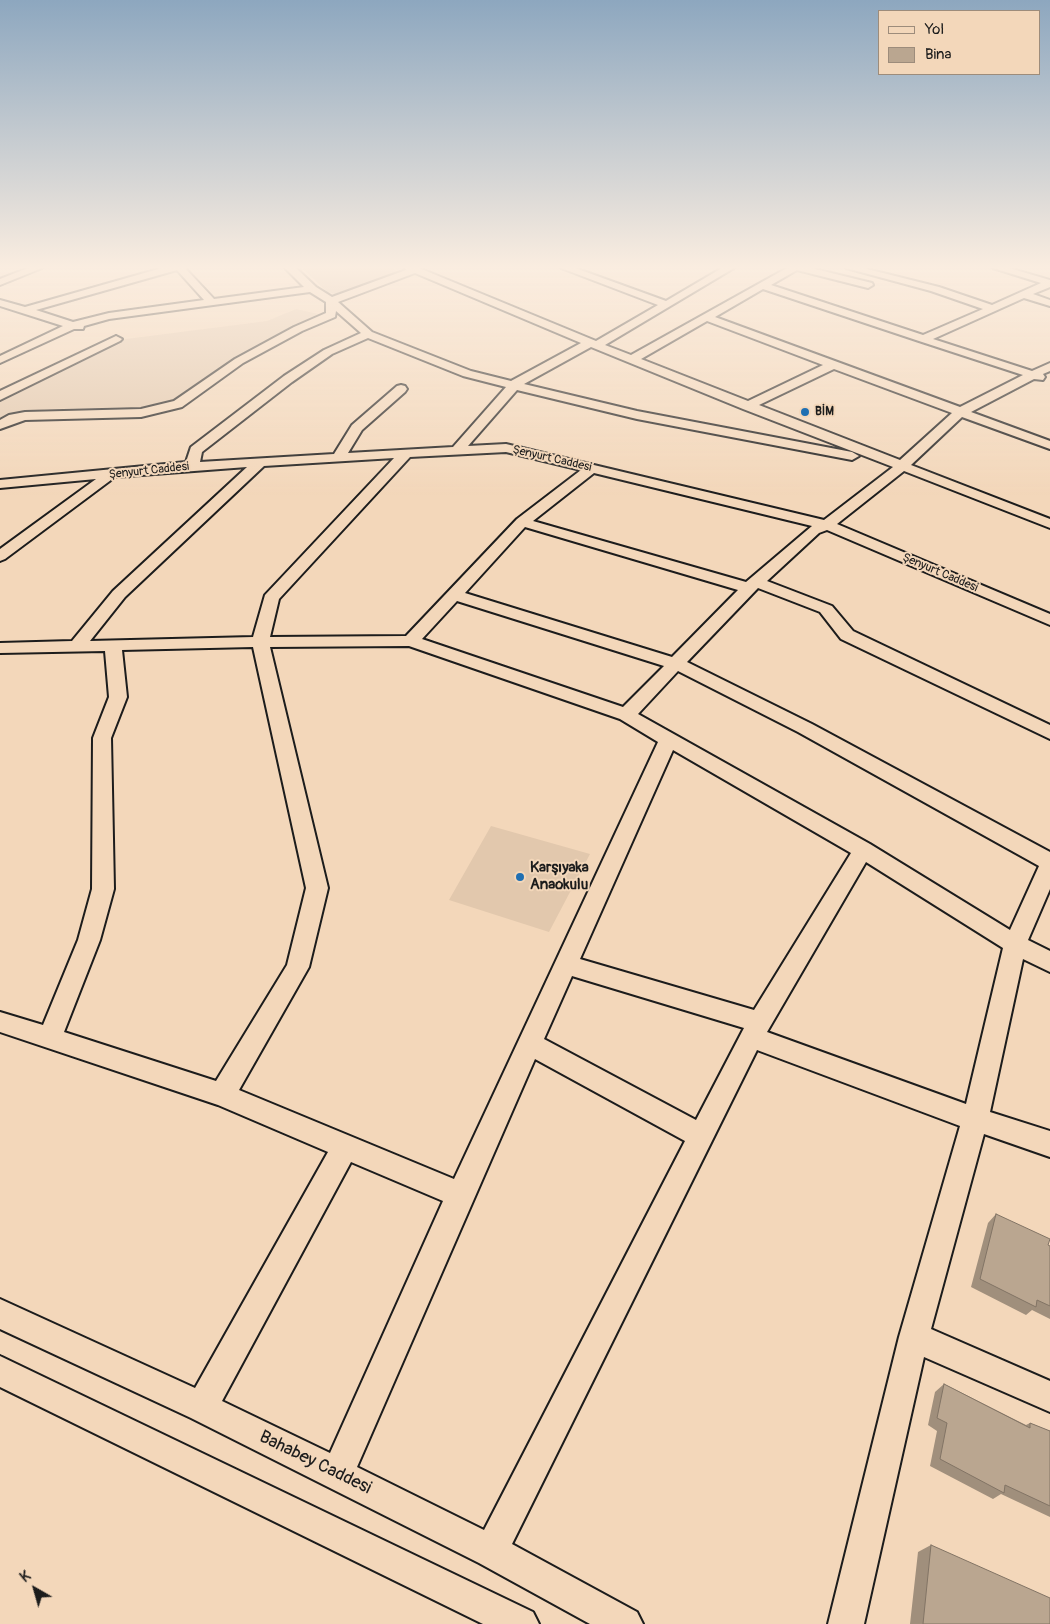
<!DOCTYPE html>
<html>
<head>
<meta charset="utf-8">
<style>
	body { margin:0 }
	#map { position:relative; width:1050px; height:1624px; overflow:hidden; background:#f3d7ba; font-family:Pangolin,sans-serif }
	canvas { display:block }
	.legend { position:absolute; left:878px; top:10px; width:162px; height:65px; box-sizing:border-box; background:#f3d7ba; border:1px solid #9d8c7b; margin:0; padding:6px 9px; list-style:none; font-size:15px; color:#1c1c1c }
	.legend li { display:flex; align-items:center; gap:10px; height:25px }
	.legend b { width:25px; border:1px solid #9d8c7b }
	.north { position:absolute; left:10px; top:1564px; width:50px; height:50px; -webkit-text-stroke:4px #f3d7ba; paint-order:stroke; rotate:322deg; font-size:14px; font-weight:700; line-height:20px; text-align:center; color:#1c1c1c }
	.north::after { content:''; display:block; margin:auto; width:18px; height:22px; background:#1c1c1c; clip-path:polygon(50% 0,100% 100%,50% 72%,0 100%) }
</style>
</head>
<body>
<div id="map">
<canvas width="1050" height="1624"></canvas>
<ul class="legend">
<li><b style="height:6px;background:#f3d7ba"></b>Yol</li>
<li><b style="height:14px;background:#baa690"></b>Bina</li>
</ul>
<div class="north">K</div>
</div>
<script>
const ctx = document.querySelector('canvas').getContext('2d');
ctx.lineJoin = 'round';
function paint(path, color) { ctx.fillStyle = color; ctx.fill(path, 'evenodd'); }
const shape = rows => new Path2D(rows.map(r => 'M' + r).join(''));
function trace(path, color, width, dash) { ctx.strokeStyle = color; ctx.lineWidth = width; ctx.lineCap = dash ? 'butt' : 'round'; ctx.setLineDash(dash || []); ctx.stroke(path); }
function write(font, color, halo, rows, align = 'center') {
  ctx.font = font + ' Pangolin,sans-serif'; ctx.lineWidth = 4; ctx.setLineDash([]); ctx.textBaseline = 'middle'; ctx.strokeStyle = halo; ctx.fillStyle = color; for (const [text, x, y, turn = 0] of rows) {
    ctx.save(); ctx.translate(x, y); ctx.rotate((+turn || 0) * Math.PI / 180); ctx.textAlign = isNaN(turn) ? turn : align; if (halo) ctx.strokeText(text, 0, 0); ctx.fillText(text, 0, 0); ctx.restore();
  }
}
paint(shape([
	[296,309,319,314,287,329,174,400,142,407,47,409,18,414,0,420,0,398,118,340,267,321],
	[491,826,590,854,549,932,449,900]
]), '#e2c8ad');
paint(shape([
	[302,268,394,268,399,273,335,294,327,292]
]), '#d3bba3');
const minor = shape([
	[28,268,42,268,0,285,0,279,28,268],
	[162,268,185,268,214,299,304,287,285,268,296,268,316,287,332,297,406,270,405,268,419,268,596,341,658,305,561,268,575,268,666,301,722,268,734,268,605,345,631,355,787,268,811,268,872,283,873,285,868,288,797,270,771,285,923,335,983,309,931,291,846,268,863,268,939,287,992,305,1041,283,993,268,1009,268,1050,280,1050,287,1033,294,1050,300,1050,306,1024,298,933,339,1032,371,1050,363,1050,371,1043,374,1045,377,1043,380,1034,379,971,412,1050,441,1050,449,962,417,911,465,1050,519,1050,528,904,471,837,524,1050,614,1050,625,827,530,819,533,767,581,832,606,853,631,1050,725,1050,739,841,639,820,612,758,588,687,662,812,724,1050,852,1050,889,1028,940,1050,951,1050,972,1023,959,990,1112,1050,1131,1050,1157,984,1134,931,1329,1050,1381,1050,1412,924,1357,864,1624,828,1624,899,1337,960,1126,757,1050,512,1544,637,1612,643,1624,590,1624,479,1563,191,1418,0,1329,0,1299,195,1388,328,1152,218,1105,0,1032,0,1012,43,1025,78,940,92,889,93,738,109,697,105,651,0,653,0,643,72,641,113,591,247,467,115,477,5,559,0,561,0,549,96,479,0,488,0,480,186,462,191,447,284,376,324,350,361,333,336,311,335,317,302,331,243,363,182,407,141,417,25,420,0,429,0,420,9,415,25,412,141,409,174,401,235,359,294,327,326,313,326,302,310,292,109,319,84,326,83,329,74,329,0,363,0,356,63,326,0,306,0,300,25,307,162,268],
	[177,270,204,300,109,313,73,322,36,310,177,270],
	[415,273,581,343,511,381,471,371,372,332,338,302,415,273],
	[763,289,919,341,1023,375,960,407,715,317,763,289],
	[707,321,823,365,748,401,641,359,707,321],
	[368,338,463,376,506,387,453,447,348,453,362,430,405,392,407,389,405,386,401,385,397,386,352,425,334,454,200,462,202,452,292,382,332,354,368,338],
	[591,347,743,409,893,467,824,520,506,444,468,446,517,390,637,419,852,460,859,456,852,452,637,411,524,384,591,347],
	[834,369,952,413,900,460,759,405,834,369],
	[506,452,581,470,517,519,406,636,270,637,279,599,410,457,506,452],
	[394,458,265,595,253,637,90,641,125,597,264,466,394,458],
	[594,473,812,526,746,582,533,521,594,473],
	[525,527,738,590,672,657,465,593,525,527],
	[457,601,664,666,623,707,422,639,457,601],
	[409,646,620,719,658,742,454,1179,239,1090,309,967,328,888,270,647,409,646],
	[253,647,306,888,287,965,216,1081,64,1032,100,940,114,889,111,738,127,697,122,650,253,647],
	[678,671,798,732,1039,866,1010,930,870,844,638,714,678,671],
	[673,750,851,853,754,1010,580,959,673,750],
	[866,862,1003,948,966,1104,767,1032,866,862],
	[572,976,744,1028,696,1120,544,1039,572,976],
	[535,1059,685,1141,484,1530,357,1467,535,1059],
	[351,1162,443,1201,330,1453,222,1401,351,1162],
	[116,336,122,339,120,341,0,400,0,391,116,336],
	[0,1356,533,1612,539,1624,483,1624,0,1387,0,1356]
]);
trace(minor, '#1c1c1c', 4);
paint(minor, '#f3d7ba');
paint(shape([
	[996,1214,1050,1246,1050,1319,1032,1310,1026,1315,971,1287,988,1223],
	[944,1384,1026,1425,1030,1423,1050,1431,1050,1517,1001,1494,993,1499,930,1466,937,1431,928,1425,935,1392],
	[931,1545,1050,1624,910,1624,918,1552]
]), '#a08f7c');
const building = shape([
	[996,1214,1050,1239,1048,1245,1050,1246,1050,1306,1037,1300,1036,1307,980,1279,996,1214],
	[944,1384,1030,1428,1030,1423,1050,1431,1050,1506,1005,1485,1004,1493,940,1459,947,1423,937,1418,944,1384],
	[931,1545,1050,1598,1050,1624,923,1624,931,1545]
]);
paint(building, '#baa690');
trace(building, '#827465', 1);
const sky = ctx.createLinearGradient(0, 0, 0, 495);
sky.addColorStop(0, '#8da7bf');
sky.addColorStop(0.54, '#faede0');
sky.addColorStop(1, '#faede000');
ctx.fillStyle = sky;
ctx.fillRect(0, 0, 1050, 495);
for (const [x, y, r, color] of [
	[805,412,5,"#1f6fb2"],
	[520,877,5,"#1f6fb2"]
]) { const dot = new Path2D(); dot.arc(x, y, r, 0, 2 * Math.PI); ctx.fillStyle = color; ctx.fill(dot); trace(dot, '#f3d7ba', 2); }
write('bold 12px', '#1c1c1c', '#f3d7ba', [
	["BİM",815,412]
], 'left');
write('12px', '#1c1c1c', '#f3d7ba', [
	["Şenyurt Caddesi",552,459,13],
	["Şenyurt Caddesi",149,471,-6],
	["Şenyurt Caddesi",940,573,23]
]);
write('bold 15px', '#1c1c1c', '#f3d7ba', [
	["Karşıyaka",530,868],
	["Anaokulu",530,885]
], 'left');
write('18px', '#1c1c1c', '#f3d7ba', [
	["Bahabey Caddesi",315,1463,26]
]);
</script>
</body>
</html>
